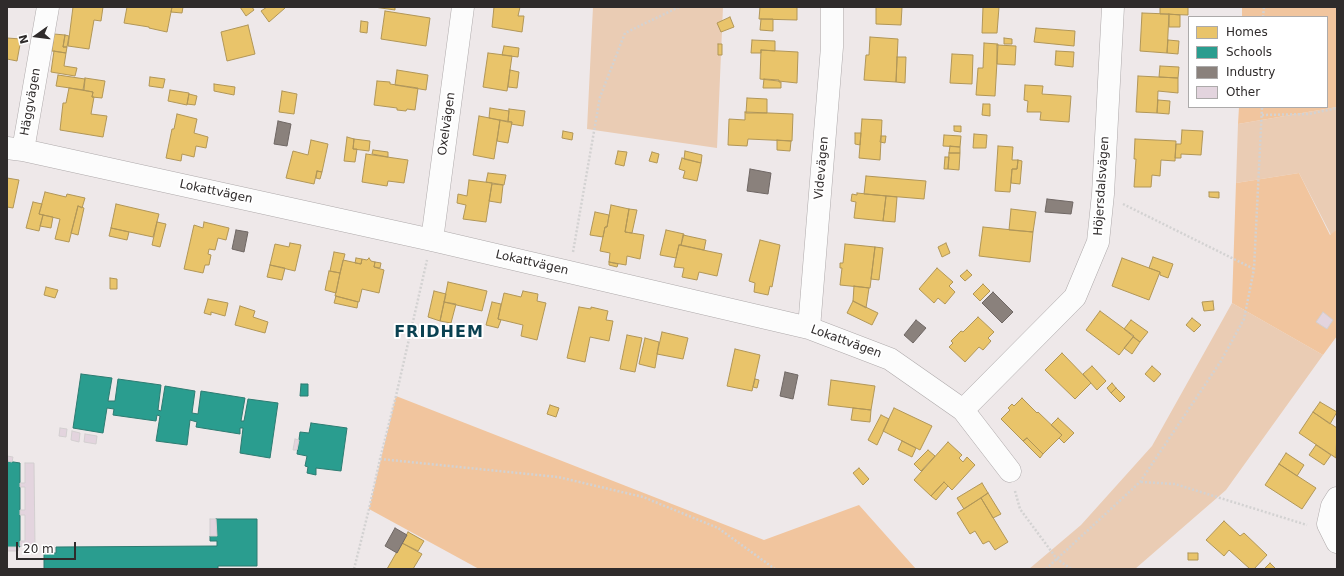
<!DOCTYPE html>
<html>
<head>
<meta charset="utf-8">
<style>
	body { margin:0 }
	#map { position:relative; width:1344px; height:576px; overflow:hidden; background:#eee8e9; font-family:"DejaVu Sans",sans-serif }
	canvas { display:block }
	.frame { position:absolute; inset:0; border:8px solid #2f2b2b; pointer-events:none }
	.legend { position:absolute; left:1188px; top:16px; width:140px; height:92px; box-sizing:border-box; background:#fff; border:1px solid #acaaaa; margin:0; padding:5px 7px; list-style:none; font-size:12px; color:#2f2b2b }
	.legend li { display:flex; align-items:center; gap:8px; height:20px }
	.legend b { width:20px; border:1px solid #acaaaa }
	.north { position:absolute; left:16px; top:16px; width:40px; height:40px; -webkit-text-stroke:3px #fff; paint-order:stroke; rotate:256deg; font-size:11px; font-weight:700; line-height:16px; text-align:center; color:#2f2b2b }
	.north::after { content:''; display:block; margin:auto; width:14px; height:18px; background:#2f2b2b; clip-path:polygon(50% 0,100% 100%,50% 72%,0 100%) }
	.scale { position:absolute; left:16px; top:542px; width:60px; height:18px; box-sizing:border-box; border:2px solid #2f2b2b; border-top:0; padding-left:5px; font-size:12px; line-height:14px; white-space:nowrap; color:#2f2b2b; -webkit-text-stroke:3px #fff; paint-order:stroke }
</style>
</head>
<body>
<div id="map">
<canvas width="1344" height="576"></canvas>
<div class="frame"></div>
<ul class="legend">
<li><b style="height:11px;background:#e9c46a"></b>Homes</li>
<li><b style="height:11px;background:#2a9d8f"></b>Schools</li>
<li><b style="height:11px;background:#8a817c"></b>Industry</li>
<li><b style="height:11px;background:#e3d4de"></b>Other</li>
</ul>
<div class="north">N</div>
<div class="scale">20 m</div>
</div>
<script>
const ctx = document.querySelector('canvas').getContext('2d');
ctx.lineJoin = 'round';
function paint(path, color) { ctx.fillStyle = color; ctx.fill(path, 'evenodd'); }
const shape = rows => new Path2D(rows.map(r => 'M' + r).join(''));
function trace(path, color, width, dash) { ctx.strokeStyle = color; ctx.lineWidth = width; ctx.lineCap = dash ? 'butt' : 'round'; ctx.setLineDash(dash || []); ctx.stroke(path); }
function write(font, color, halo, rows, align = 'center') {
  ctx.font = font + ' "DejaVu Sans",sans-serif'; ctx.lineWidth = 4; ctx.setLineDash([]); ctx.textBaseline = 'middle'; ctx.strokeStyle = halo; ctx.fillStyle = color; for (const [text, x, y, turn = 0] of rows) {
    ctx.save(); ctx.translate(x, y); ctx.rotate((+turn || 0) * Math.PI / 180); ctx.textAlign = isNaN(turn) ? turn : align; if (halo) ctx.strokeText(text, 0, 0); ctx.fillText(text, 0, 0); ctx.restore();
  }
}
paint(shape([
	[593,7,723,7,717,148,587,129],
	[1337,107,1337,229,1331,235,1299,173,1236,183,1238,124],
	[1232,303,1323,355,1226,490,1135,569,1029,569,1081,525,1152,446]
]), '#eaccb4');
paint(shape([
	[1242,7,1337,7,1337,107,1238,124,1239,107,1327,107,1327,17,1242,17],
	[1299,173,1330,235,1337,229,1337,336,1323,355,1232,303,1236,183],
	[396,396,764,540,859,505,916,569,479,569,369,509]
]), '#f1c59e');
const homes = shape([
	[73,7,103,7,101,21,94,20,89,49,68,46,73,7],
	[127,7,172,7,167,32,149,28,149,27,124,23,127,7],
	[172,7,183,7,182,13,171,12,172,7],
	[240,7,252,7,254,10,246,16,240,7],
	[267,7,284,7,285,8,269,22,261,11,267,7],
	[374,7,395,7,395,10,374,7],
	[494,7,520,7,518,16,524,16,522,32,492,27,494,7],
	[760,7,797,7,797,20,759,19,760,7],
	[876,7,902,7,901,25,876,24,876,7],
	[983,7,999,7,997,33,982,33,983,7],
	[1160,7,1188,7,1188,15,1160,14,1160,7],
	[385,11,430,18,426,46,381,39,385,11],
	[1142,13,1169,14,1167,53,1140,51,1142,13],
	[1169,14,1180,15,1180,27,1169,27,1169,14],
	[730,17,734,27,721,32,717,23,730,17],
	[761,19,773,19,773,31,760,30,761,19],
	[361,21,368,22,367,33,360,32,361,21],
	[248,25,255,54,227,61,221,32,248,25],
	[1036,28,1075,31,1074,46,1034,42,1036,28],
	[54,34,65,35,63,47,67,47,66,53,52,51,54,34],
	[65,35,69,36,67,47,63,47,65,35],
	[870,37,898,39,896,82,864,80,866,55,869,55,870,37],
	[7,38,21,39,17,61,7,59,7,38],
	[1004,38,1012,39,1012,44,1004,44,1004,38],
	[752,40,775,41,775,51,761,50,761,53,751,53,752,40],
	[1168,40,1179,41,1178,54,1167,53,1168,40],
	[984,43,998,44,995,96,976,95,978,68,983,68,984,43],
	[718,44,722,44,722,55,718,55,718,44],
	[997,45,1016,46,1015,65,997,64,997,45],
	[504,46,519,48,518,57,502,55,504,46],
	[761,50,798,52,797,83,760,79,761,50],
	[54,51,66,53,64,66,77,68,75,76,51,72,54,51],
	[1056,51,1074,52,1073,67,1055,65,1056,51],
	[488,53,512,56,507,91,483,87,488,53],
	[952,54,973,55,972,84,950,83,952,54],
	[897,57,906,57,905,83,896,82,897,57],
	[1160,66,1179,67,1178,78,1159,77,1160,66],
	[397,70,428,75,426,90,395,85,397,70],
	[510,70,519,72,517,88,508,87,510,70],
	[58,75,85,79,84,90,56,86,58,75],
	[1138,76,1178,78,1178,93,1158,91,1157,113,1136,112,1138,76],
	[150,77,165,79,163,88,149,86,150,77],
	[85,78,105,81,102,98,92,97,93,92,83,90,85,78],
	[764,79,779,80,779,82,781,82,781,88,763,88,764,79],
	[377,81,390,82,390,84,418,88,415,110,407,109,406,111,397,110,397,108,374,105,377,81],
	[214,84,235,87,234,95,214,91,214,84],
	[1025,85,1043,86,1042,94,1071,96,1069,122,1040,120,1041,112,1027,112,1028,101,1024,100,1025,85],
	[69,88,93,92,92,97,94,97,91,114,107,116,103,137,60,130,63,103,66,103,69,88],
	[170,90,189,93,187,105,168,101,170,90],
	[282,91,297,94,294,114,279,112,282,91],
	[189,94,197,96,195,105,187,104,189,94],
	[747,98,767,99,767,113,746,113,747,98],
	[1158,100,1170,101,1169,114,1157,113,1158,100],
	[983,104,990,104,990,116,982,115,983,104],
	[490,108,509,111,508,122,489,118,490,108],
	[509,109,525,111,523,126,511,124,512,122,508,122,509,109],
	[745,112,793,114,792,141,748,139,747,146,728,145,729,119,745,120,745,112],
	[177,114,197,119,194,133,208,137,206,148,196,146,194,157,182,154,181,161,166,158,172,129,174,129,177,114],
	[479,116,500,120,494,159,473,155,479,116],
	[862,119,882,120,880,160,859,158,862,119],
	[500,120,512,122,508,143,497,141,500,120],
	[954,126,961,126,961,132,954,131,954,126],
	[1182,130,1203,131,1201,155,1181,154,1181,158,1175,158,1176,144,1181,144,1182,130],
	[563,131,573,133,572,140,562,138,563,131],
	[855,133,861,133,860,145,855,144,855,133],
	[974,134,987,135,986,148,973,148,974,134],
	[944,135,961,136,960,147,943,146,944,135],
	[881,136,886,136,885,143,880,142,881,136],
	[347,137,354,139,353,149,357,149,355,162,344,161,347,137],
	[354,139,370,141,369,151,353,149,354,139],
	[1135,139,1176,141,1175,161,1161,160,1160,176,1152,175,1151,187,1134,187,1136,159,1134,159,1135,139],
	[311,140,328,144,322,172,317,171,314,184,286,178,293,151,308,155,311,140],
	[777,140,791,141,790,151,777,150,777,140],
	[950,146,960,147,960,153,949,153,950,146],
	[998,146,1013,147,1012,160,1018,160,1017,169,1012,169,1010,192,995,191,998,146],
	[373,150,388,152,388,157,372,154,373,150],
	[618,151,627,152,624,166,615,164,618,151],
	[685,151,702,155,701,163,684,159,685,151],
	[652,152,659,154,657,163,649,161,652,152],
	[949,153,960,153,959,170,948,169,949,153],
	[366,154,408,160,404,183,388,181,387,186,362,182,366,154],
	[945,157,949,157,948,169,944,169,945,157],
	[682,158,701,163,697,181,683,178,685,171,679,169,682,158],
	[1018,160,1022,161,1020,184,1011,183,1012,169,1017,169,1018,160],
	[317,171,322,172,320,179,316,178,317,171],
	[488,173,506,175,504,185,486,182,488,173],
	[866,176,926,181,924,199,864,194,866,176],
	[7,178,19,180,13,208,7,207,7,178],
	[469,180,492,183,486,222,463,219,466,205,457,203,458,194,467,196,469,180],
	[492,184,503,185,501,203,489,201,492,184],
	[45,192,66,197,67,194,85,198,82,208,78,206,69,242,55,239,60,219,39,214,45,192],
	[1209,192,1219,192,1219,198,1209,197,1209,192],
	[857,193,886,196,883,221,854,218,856,202,851,201,852,194,857,195,857,193],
	[886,196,897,197,895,222,883,221,886,196],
	[33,202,42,204,39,214,43,215,39,231,26,228,33,202],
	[116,204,159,214,153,237,111,228,116,204],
	[611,205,629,209,625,232,644,235,640,259,627,256,626,265,609,262,610,253,600,251,605,227,607,227,611,205],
	[78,206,84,208,78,235,71,233,78,206],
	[629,209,637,210,632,233,625,232,629,209],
	[1011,209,1036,212,1033,232,1009,230,1011,209],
	[595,212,609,215,607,227,605,227,603,237,590,235,595,212],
	[43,215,53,217,51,228,40,226,43,215],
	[157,222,166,224,160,247,152,245,157,222],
	[204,222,229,228,226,240,218,238,215,250,209,249,208,254,211,255,209,265,205,265,203,273,184,269,194,225,203,228,204,222],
	[983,227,1033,232,1030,262,979,256,983,227],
	[111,228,129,232,127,240,109,236,111,228],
	[666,230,684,234,681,245,679,245,676,258,660,255,666,230],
	[683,235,706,240,704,250,681,245,683,235],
	[760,240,780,245,772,287,770,286,768,295,754,292,755,283,749,281,760,240],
	[290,243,301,245,295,271,270,265,275,244,289,247,290,243],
	[946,243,950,253,942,257,938,247,946,243],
	[845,244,875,247,870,288,840,285,842,268,840,268,840,263,843,263,845,244],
	[679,245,722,254,717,276,699,272,697,280,682,277,684,268,674,267,679,245],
	[875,247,883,248,879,280,871,279,875,247],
	[334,252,345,254,340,273,330,271,334,252],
	[1153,257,1173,264,1168,278,1160,275,1160,272,1149,268,1153,257],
	[356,258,362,259,361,264,355,263,356,258],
	[369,258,371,261,375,262,374,267,384,270,379,293,362,289,359,302,335,296,343,260,361,264,362,259,367,260,369,258],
	[1122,258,1160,272,1149,300,1112,286,1122,258],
	[375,262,381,263,380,268,374,267,375,262],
	[609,262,618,264,617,267,609,265,609,262],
	[270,265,285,268,282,280,267,277,270,265],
	[937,268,953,282,949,286,955,292,945,304,938,298,934,303,919,289,937,268],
	[967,270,972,275,965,281,960,276,967,270],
	[329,271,340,273,336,293,325,290,329,271],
	[110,278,117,279,117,289,110,289,110,278],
	[448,282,487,291,482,311,444,302,448,282],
	[983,284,990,291,980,301,973,294,983,284],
	[854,286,869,288,866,308,853,301,854,286],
	[46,287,58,290,55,298,44,295,46,287],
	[434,291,446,294,440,321,428,317,434,291],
	[523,291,538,294,537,301,546,303,537,340,521,336,523,325,498,319,504,293,521,297,523,291],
	[336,296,358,302,357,308,334,303,336,296],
	[208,299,228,303,225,316,211,312,211,315,204,313,208,299],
	[853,301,878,313,872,325,847,313,853,301],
	[1213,301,1214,310,1204,311,1202,302,1213,301],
	[444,302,456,304,451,323,440,321,444,302],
	[492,302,501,304,498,319,501,320,498,328,486,325,492,302],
	[240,306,255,311,253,317,268,322,265,333,235,325,240,306],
	[579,307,591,309,591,307,608,311,606,320,613,321,609,341,590,337,585,362,567,358,579,307],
	[1100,311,1134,336,1119,355,1086,330,1100,311],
	[978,317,994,332,988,338,991,341,983,350,979,347,965,362,949,347,953,343,951,341,961,331,963,332,978,317],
	[1192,318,1201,325,1194,332,1186,325,1192,318],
	[1131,320,1148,332,1140,342,1124,329,1131,320],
	[662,332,688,338,683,359,657,354,662,332],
	[627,335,642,338,635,372,620,369,627,335],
	[1133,337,1140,342,1132,354,1124,348,1133,337],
	[645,338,659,342,655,368,639,364,645,338],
	[735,349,760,355,752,391,727,386,735,349],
	[1062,353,1091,383,1075,399,1045,370,1062,353],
	[1092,366,1106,381,1097,390,1083,374,1092,366],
	[1152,366,1161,374,1154,382,1145,374,1152,366],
	[755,379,759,380,757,388,753,387,755,379],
	[831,380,875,386,871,410,828,405,831,380],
	[1112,383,1116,388,1111,393,1107,388,1112,383],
	[1116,388,1125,397,1120,402,1111,393,1116,388],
	[1022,398,1037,413,1038,412,1062,435,1043,454,1027,438,1023,441,1001,419,1010,410,1008,408,1012,404,1014,406,1022,398],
	[1320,402,1337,412,1330,424,1313,412,1320,402],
	[550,405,559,408,556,417,547,414,550,405],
	[853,408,871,410,870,422,851,420,853,408],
	[894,408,932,426,920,450,883,431,894,408],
	[1313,412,1337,428,1336,458,1299,433,1313,412],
	[881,415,889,419,877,445,868,440,881,415],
	[1058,418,1074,433,1064,443,1059,438,1062,435,1051,425,1058,418],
	[1027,438,1043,454,1040,458,1023,441,1027,438],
	[902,441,916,448,912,457,898,450,902,441],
	[948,442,962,455,959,458,963,462,967,457,975,465,952,490,944,482,931,496,914,480,948,442],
	[1316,445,1331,455,1324,465,1309,455,1316,445],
	[928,450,935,456,921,471,914,464,928,450],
	[1286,453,1304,465,1297,476,1279,464,1286,453],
	[1279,464,1316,488,1302,509,1265,485,1279,464],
	[859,468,869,479,863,485,853,473,859,468],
	[944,482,948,486,936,500,931,496,944,482],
	[982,483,988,493,964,509,957,498,982,483],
	[988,493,1001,514,993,518,981,498,988,493],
	[981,498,1008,542,995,550,989,541,983,544,975,531,970,534,957,513,981,498],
	[1224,521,1240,536,1244,533,1267,555,1254,569,1250,569,1229,550,1224,556,1206,540,1224,521],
	[408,532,424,541,418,551,402,543,408,532],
	[402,543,422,554,413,569,387,569,402,543],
	[1188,553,1198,553,1198,560,1188,560,1188,553],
	[1270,563,1276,569,1264,569,1270,563]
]);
paint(homes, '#e9c46a');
trace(homes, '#b19657', 1);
const schools = shape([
	[81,374,112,378,108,401,115,401,118,379,161,385,158,410,161,411,165,386,195,391,192,413,198,414,201,391,245,398,241,421,244,421,248,399,278,403,270,458,240,453,243,428,240,428,240,434,196,427,197,422,190,420,187,445,156,441,160,416,157,415,156,421,113,415,114,409,107,408,103,433,73,428,81,374],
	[301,384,308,384,308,396,300,396,301,384],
	[311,423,347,428,341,471,316,468,316,475,307,473,308,467,305,466,307,456,297,454,300,432,309,433,311,423],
	[7,461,20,463,20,547,7,547,7,461],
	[216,519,257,519,257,566,218,566,218,569,44,569,44,553,56,553,56,547,217,546,217,541,210,541,210,536,217,536,216,519]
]);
paint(schools, '#2a9d8f');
trace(schools, '#2c7b71', 1);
const industry = shape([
	[278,121,291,124,287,146,274,144,278,121],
	[750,169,771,173,768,194,747,191,750,169],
	[1047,199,1073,202,1071,214,1045,212,1047,199],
	[236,230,248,232,244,252,232,249,236,230],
	[993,292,1013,312,1002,323,982,303,993,292],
	[916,320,926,328,913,343,904,335,916,320],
	[785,372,798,375,793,399,780,396,785,372],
	[395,528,407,535,397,553,385,546,395,528]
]);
paint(industry, '#8a817c');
trace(industry, '#6f6764', 1);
const building = shape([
	[1323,312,1333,320,1327,329,1316,322,1323,312],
	[60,428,67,429,66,437,59,436,60,428],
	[72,431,80,433,79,442,71,440,72,431],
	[85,434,97,436,96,444,84,442,85,434],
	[295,439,299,440,297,450,293,450,295,439],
	[7,456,13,457,12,462,7,461,7,456],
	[25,463,34,463,35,547,20,546,20,541,25,541,25,515,20,515,20,510,25,510,25,487,20,487,20,483,25,483,25,463],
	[210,519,216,519,217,536,210,536,210,519],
	[7,547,19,547,18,551,7,551,7,547]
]);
paint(building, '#e3d4de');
trace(building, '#d3cfd0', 1);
const minor = shape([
	[7,148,23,150,432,240,809,328,890,359,963,410,1010,471],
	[23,150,48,7],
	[432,240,463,7],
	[809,328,832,47,832,7],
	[963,410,1075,297,1098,242,1103,194,1113,7],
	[1337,498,1332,506,1328,524,1337,542]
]);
trace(minor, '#aea9aa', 23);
trace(shape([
	[1263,17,1264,7],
	[1262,115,1309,114,1337,108],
	[1123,204,1254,269],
	[573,252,600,97,625,33,679,7],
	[380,459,558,477,643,497,718,528,775,569],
	[1141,482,1175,484,1307,525],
	[1015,491,1020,509,1057,559,1071,569],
	[354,569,369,509,380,459,396,396,427,260],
	[1046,569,1140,482,1221,361,1244,319,1254,269,1262,107]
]), '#d3d2d2', 2.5, [2, 2]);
trace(minor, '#fcfcfc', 22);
write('12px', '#2f2b2b', '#fff', [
	["Häggvägen",31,102,-80],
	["Oxelvägen",447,124,-82],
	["Videvägen",822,168,-85],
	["Höjersdalsvägen",1102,186,-86],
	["Lokattvägen",216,192,12],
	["Lokattvägen",532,263,13],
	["Lokattvägen",846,342,20]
]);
ctx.letterSpacing = '1px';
write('bold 16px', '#0a4151', '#fff', [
	["FRIDHEM",439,333]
]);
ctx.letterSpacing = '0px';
</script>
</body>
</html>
